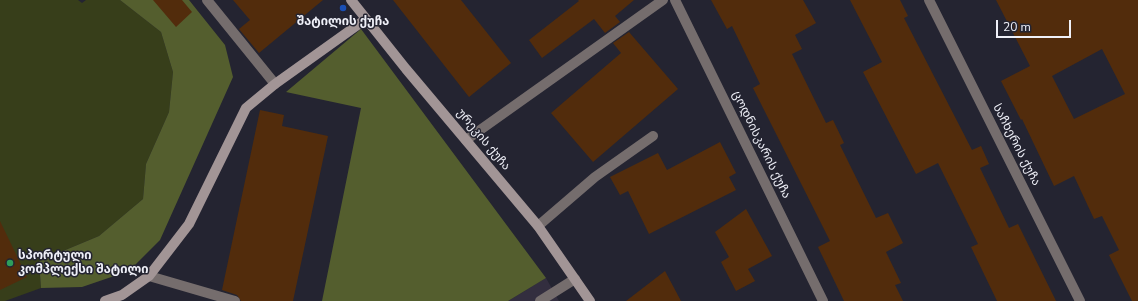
<!DOCTYPE html>
<html>
<head>
<meta charset="utf-8">
<style>
	body { margin:0 }
	#map { position:relative; width:1138px; height:301px; overflow:hidden; background:#242431; font-family:"Nunito Sans",sans-serif }
	canvas { display:block }
	.scale { position:absolute; left:996px; top:20px; width:75px; height:18px; box-sizing:border-box; border:2px solid #eff0f8; border-top:0; padding-left:5px; font-size:12px; line-height:14px; white-space:nowrap; color:#eff0f8; -webkit-text-stroke:3px #242431; paint-order:stroke }
</style>
</head>
<body>
<div id="map">
<canvas width="1138" height="301"></canvas>
<div class="scale">20 m</div>
</div>
<script>
const ctx = document.querySelector('canvas').getContext('2d');
ctx.lineJoin = 'round';
function paint(path, color) { ctx.fillStyle = color; ctx.fill(path, 'evenodd'); }
const shape = rows => new Path2D(rows.map(r => 'M' + r).join(''));
function trace(path, color, width, dash) { ctx.strokeStyle = color; ctx.lineWidth = width; ctx.lineCap = dash ? 'butt' : 'round'; ctx.setLineDash(dash || []); ctx.stroke(path); }
function write(font, color, halo, rows, align = 'center') {
  ctx.font = font + ' "Nunito Sans","Noto Sans Georgian",sans-serif'; ctx.lineWidth = 3; ctx.setLineDash([]); ctx.textBaseline = 'middle'; ctx.strokeStyle = halo; ctx.fillStyle = color; for (const [text, x, y, turn = 0] of rows) {
    ctx.save(); ctx.translate(x, y); ctx.rotate((+turn || 0) * Math.PI / 180); ctx.textAlign = isNaN(turn) ? turn : align; if (halo) ctx.strokeText(text, 0, 0); ctx.fillText(text, 0, 0); ctx.restore();
  }
}
paint(shape([
	[546,278,559,301,508,301]
]), '#332e3f');
paint(shape([
	[0,0,78,0,82,3,86,0,120,0,161,32,173,72,169,112,146,164,143,199,99,236,39,261,41,288,5,301,0,301]
]), '#373e1a');
paint(shape([
	[120,0,189,0,225,45,233,77,160,240,129,271,82,287,41,288,39,261,99,236,143,199,146,164,169,112,173,72,161,32],
	[361,29,546,278,508,301,322,301,361,108,286,92]
]), '#545e2e');
paint(shape([
	[153,0,182,0,192,12,176,27],
	[233,0,323,0,259,53,239,29,250,20],
	[393,0,461,0,511,63,469,97],
	[578,0,634,0,615,16,620,22,605,33,594,19,542,58,529,40,579,1],
	[711,0,803,0,816,23,795,35,802,49,792,54,826,123,833,120,844,143,840,145,876,218,888,213,903,243,886,252,901,283,895,285,903,301,844,301,818,247,830,241,753,88,760,84,732,26,727,29],
	[850,0,900,0,908,16,904,18,972,150,981,146,989,164,980,168,1009,228,1018,224,1056,301,997,301,971,247,978,244,938,163,916,174,863,72,882,62],
	[996,0,1138,0,1138,301,1132,301,1109,255,1119,250,1102,216,1094,219,1074,176,1054,186,1022,119,1021,120,1001,81,1030,66],
	[1102,49,1125,94,1074,119,1052,76],
	[629,32,678,89,593,162,551,113,621,53,613,43],
	[260,110,284,115,282,126,328,136,293,301,241,301,237,295,222,290],
	[720,142,736,173,729,177,736,190,649,234,628,191,620,195,610,177,658,153,667,170],
	[746,209,772,256,748,269,755,281,736,291,721,262,729,257,715,232],
	[0,221,27,277,0,290],
	[665,271,681,301,626,301]
]), '#522c0c');
trace(shape([
	[207,0,275,84],
	[466,140,663,0],
	[538,226,595,177,653,136],
	[149,276,235,301],
	[540,301,575,279]
]), '#756d6d', 10);
trace(shape([
	[675,0,823,301],
	[929,0,1080,301]
]), '#756d6d', 10);
trace(shape([
	[351,0,406,69,538,226,590,301],
	[105,301,122,295,149,276,189,224,246,108,275,84,366,19]
]), '#a29596', 10);
for (const [x, y, r, color] of [
	[343,8,4,"#1a4fb4"],
	[10,263,4,"#2e9e5b"]
]) { const dot = new Path2D(); dot.arc(x, y, r, 0, 2 * Math.PI); ctx.fillStyle = color; ctx.fill(dot); trace(dot, '#242431', 1.5); }
write('bold 12px', '#eff0f8', '#242431', [
	["შატილის ქუჩა",343,22],
	["სპორტული",18,256,"left"],
	["კომპლექსი შატილი",18,270,"left"]
]);
write('12px', '#eff0f8', '#242431', [
	["ურეკის ქუჩა",483,140,50],
	["ცოდნისკარის ქუჩა",761,145,64],
	["საჩხერის ქუჩა",1016,145,63]
]);
</script>
</body>
</html>
